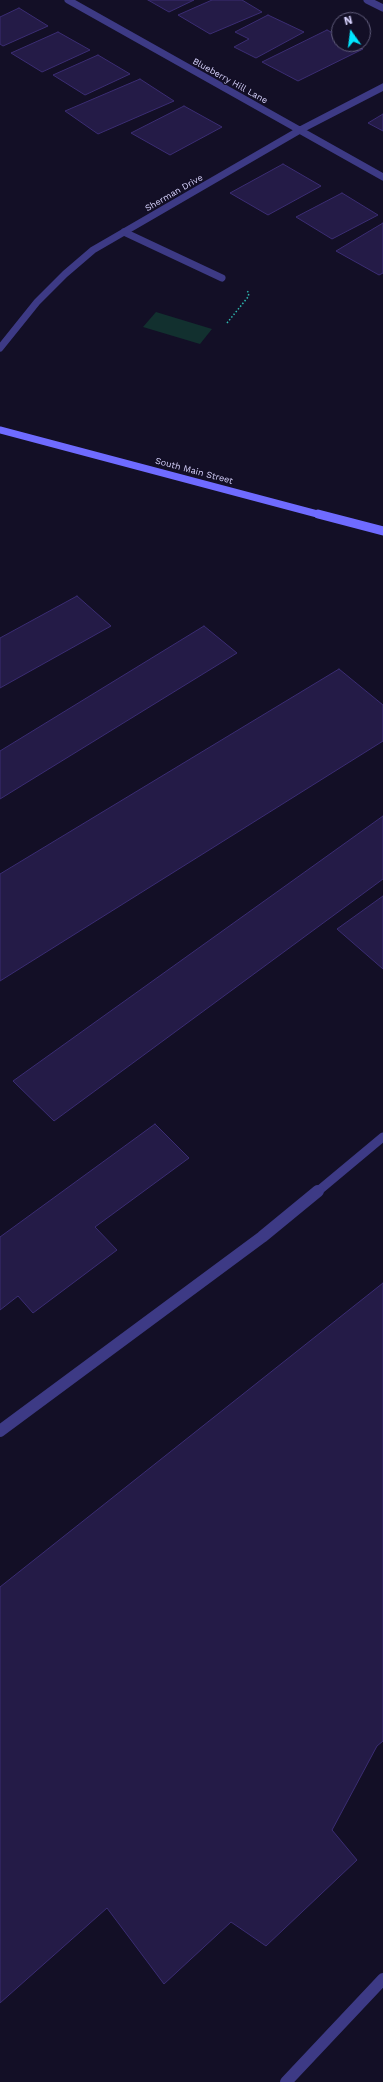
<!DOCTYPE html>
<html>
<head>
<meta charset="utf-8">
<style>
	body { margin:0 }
	#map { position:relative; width:383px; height:2082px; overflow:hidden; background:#130f26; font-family:"Work Sans",sans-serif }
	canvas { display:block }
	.north { position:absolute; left:331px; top:12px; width:40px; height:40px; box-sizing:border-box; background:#130f26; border:1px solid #625e7d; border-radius:50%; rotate:346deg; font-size:11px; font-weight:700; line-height:16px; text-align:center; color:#d9d4ff }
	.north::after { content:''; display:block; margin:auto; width:14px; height:18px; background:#00e5ff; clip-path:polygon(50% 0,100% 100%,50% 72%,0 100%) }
</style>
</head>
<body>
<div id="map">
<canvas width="383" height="2082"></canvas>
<div class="north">N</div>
</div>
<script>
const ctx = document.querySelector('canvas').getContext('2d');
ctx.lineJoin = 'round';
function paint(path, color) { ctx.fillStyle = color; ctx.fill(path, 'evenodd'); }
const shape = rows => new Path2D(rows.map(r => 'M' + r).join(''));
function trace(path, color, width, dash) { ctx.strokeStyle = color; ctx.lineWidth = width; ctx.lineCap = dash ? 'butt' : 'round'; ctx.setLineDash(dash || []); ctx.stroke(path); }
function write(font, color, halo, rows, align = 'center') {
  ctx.font = font + ' "Work Sans",sans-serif'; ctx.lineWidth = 3; ctx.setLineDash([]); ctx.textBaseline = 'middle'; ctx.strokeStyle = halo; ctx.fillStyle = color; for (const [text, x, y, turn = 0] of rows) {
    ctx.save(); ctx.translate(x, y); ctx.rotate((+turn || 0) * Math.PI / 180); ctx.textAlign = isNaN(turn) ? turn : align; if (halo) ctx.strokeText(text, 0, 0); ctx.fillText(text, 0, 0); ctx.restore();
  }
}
paint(shape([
	[156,312,212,329,200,344,143,327]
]), '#12302f');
const building = shape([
	[148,0,194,0,169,12,148,0],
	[212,0,242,0,262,12,210,34,178,15,212,0],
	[19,8,48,26,3,46,0,44,0,17,19,8],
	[268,15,304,32,256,58,234,47,249,39,235,32,268,15],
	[327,30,339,36,339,44,354,44,363,49,298,81,262,62,327,30],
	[58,32,90,50,42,72,11,53,58,32],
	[98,55,130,74,85,95,53,75,98,55],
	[140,79,174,101,98,134,65,111,140,79],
	[184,106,222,127,170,155,131,133,184,106],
	[383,114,383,131,368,123,383,114],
	[283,164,321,186,268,215,230,193,283,164],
	[342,193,378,215,332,239,296,217,342,193],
	[383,223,383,273,379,275,336,251,383,223],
	[77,596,111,626,0,688,0,638,77,596],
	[204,626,237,653,0,799,0,751,204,626],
	[339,669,383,705,383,741,0,981,0,874,339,669],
	[383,816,383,879,54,1121,13,1081,383,816],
	[383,896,383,969,337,929,383,896],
	[155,1124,189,1158,95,1227,117,1250,33,1313,18,1296,0,1310,0,1237,155,1124],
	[383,1283,383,1741,377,1746,332,1830,357,1860,266,1946,231,1922,164,1984,107,1908,0,2003,0,1587,383,1283]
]);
paint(building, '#241b47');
trace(building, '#3b2d73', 1);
trace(shape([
	[227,323,248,297,249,293,246,290]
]), '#2fb8b0', 1.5, [1.5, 2]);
trace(shape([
	[124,232,222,278]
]), '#3d3a85', 7);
trace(shape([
	[317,1192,383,1137]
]), '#3d3a85', 9);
trace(shape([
	[0,1431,262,1237,318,1191],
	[286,2082,383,1979]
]), '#3d3a85', 12);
trace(shape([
	[68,0,383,177],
	[367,0,383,8],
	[0,348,37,302,65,274,93,250,300,130,383,87]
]), '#3d3a85', 7);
trace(shape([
	[0,430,321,515]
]), '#6f6bff', 7);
trace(shape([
	[318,514,383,531]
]), '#6f6bff', 9);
write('9px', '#d9d4ff', '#130f26', [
	["Blueberry Hill Lane",230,81,29],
	["Sherman Drive",174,193,-30],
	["South Main Street",194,471,15]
]);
</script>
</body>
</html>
